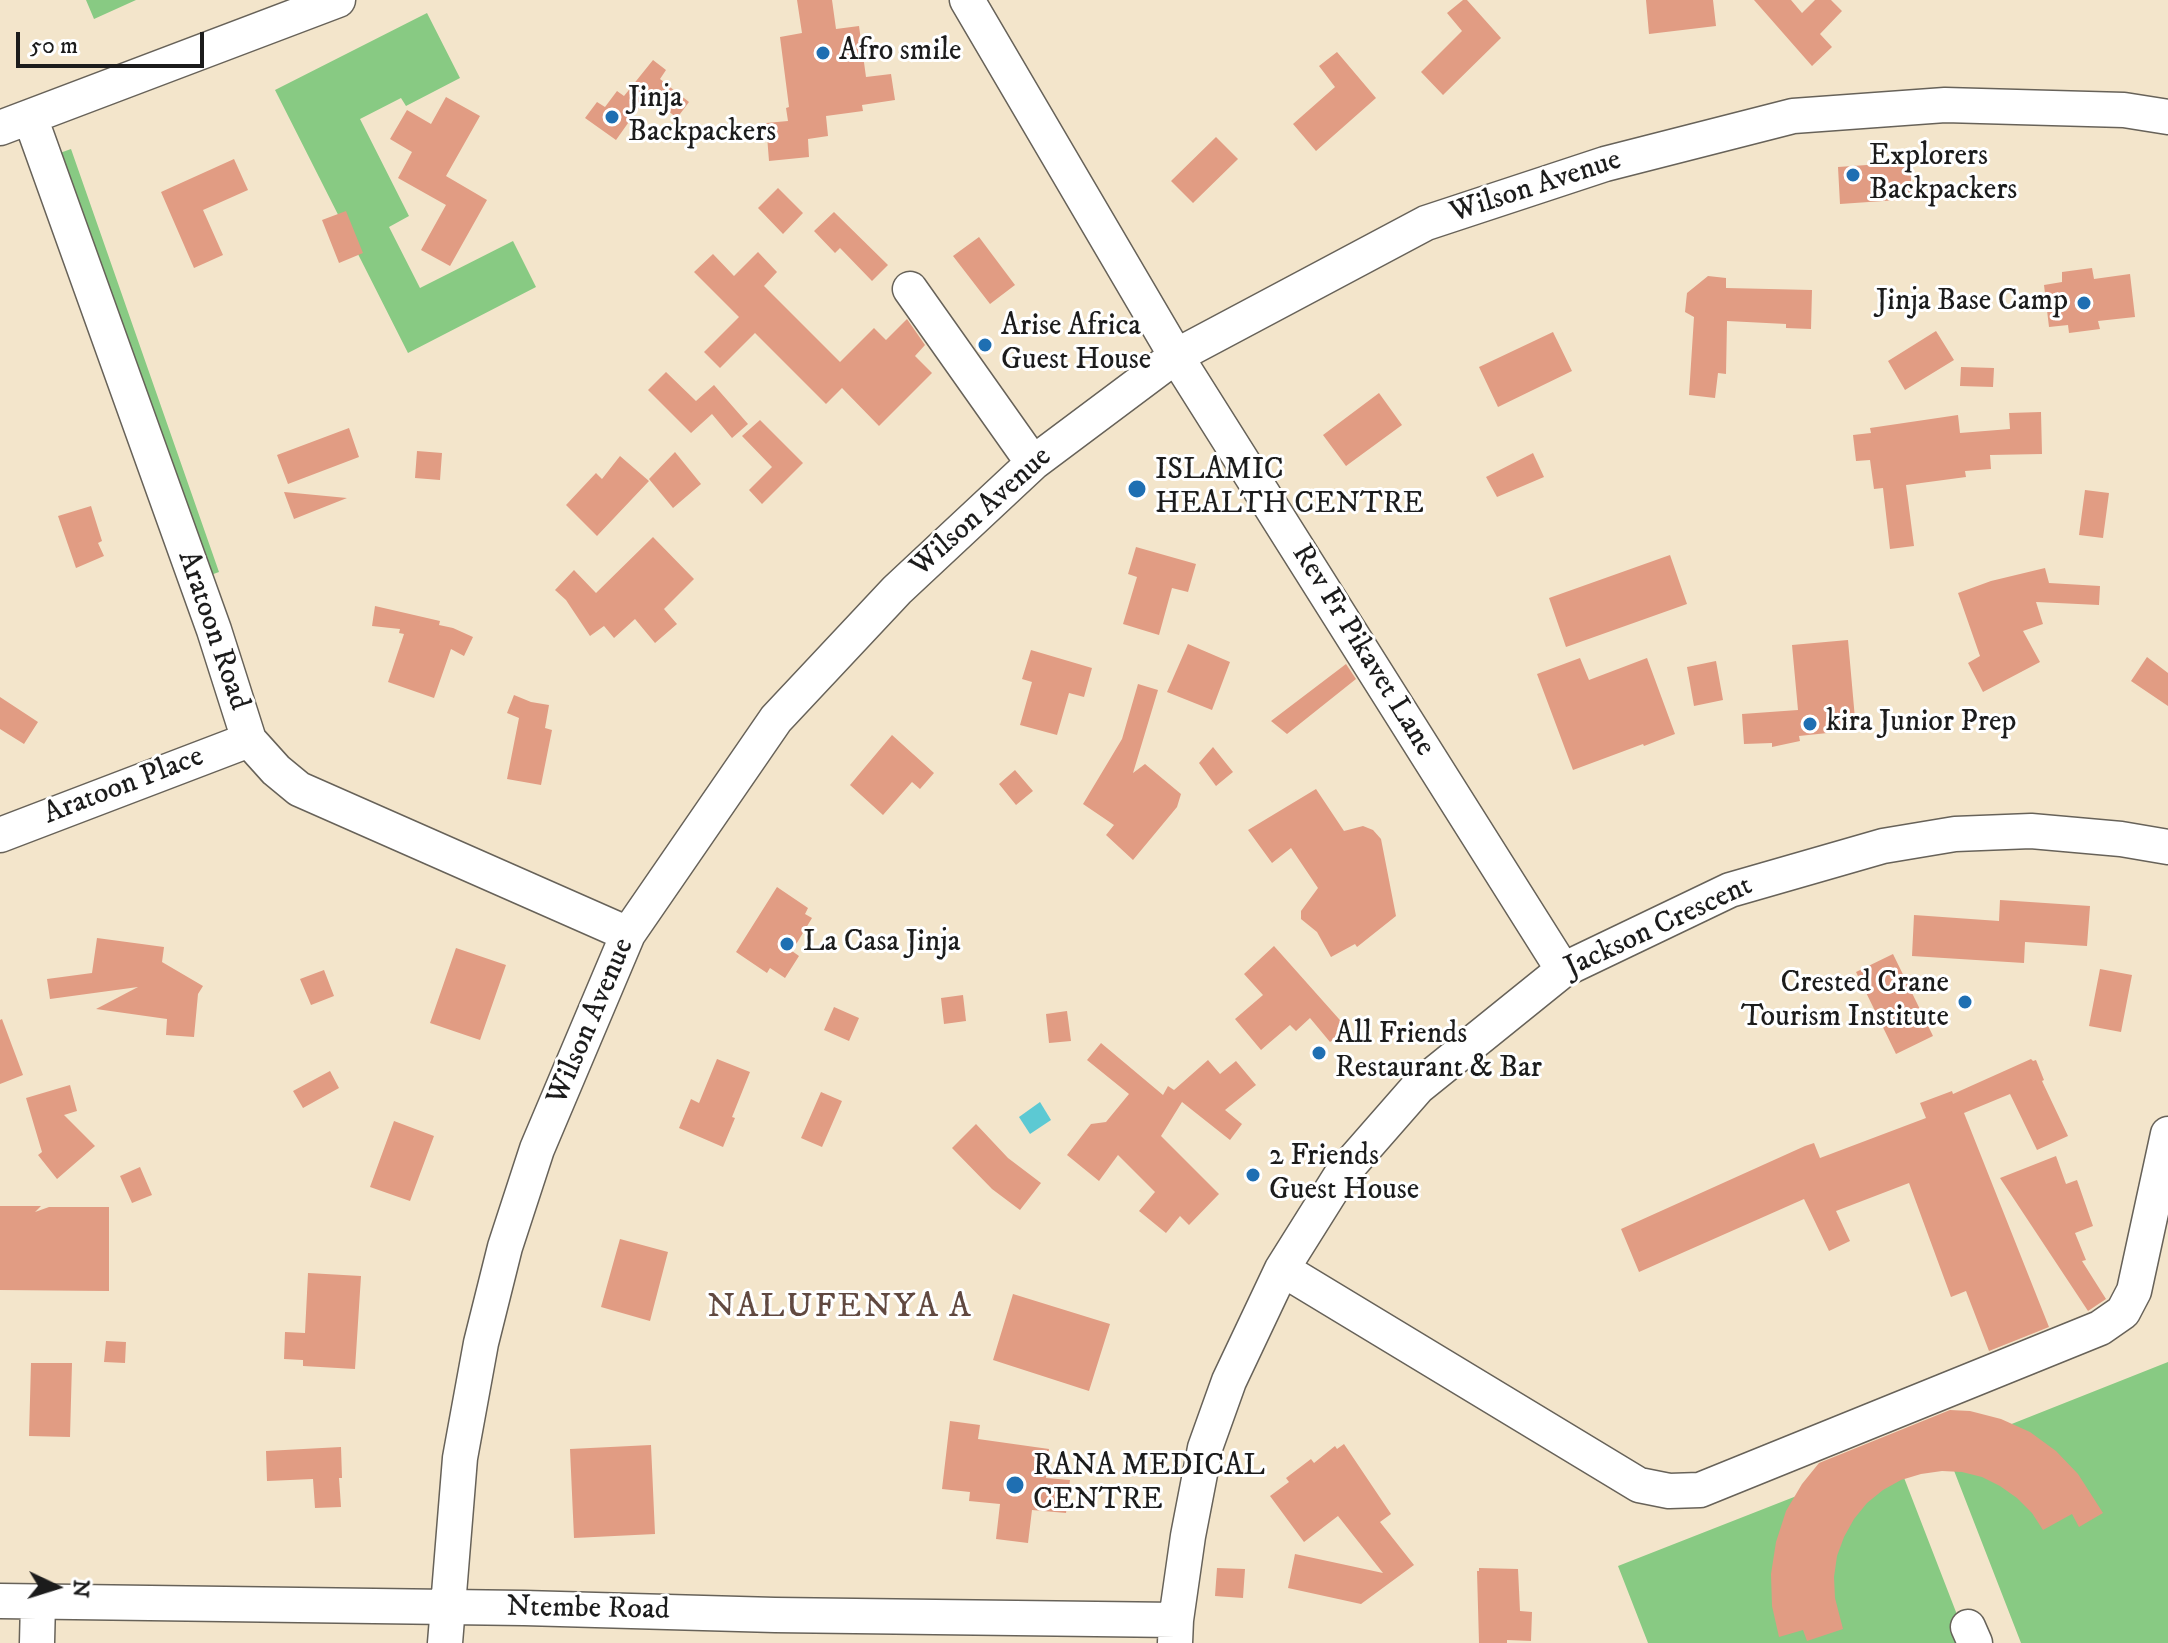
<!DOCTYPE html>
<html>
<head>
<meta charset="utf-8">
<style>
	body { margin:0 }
	#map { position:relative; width:2168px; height:1643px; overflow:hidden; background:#f3e5cb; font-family:"IM FELL DW Pica",serif }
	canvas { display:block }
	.north { position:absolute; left:16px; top:1547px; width:80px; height:80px; -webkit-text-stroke:6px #fff; paint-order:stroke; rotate:94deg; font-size:22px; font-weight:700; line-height:32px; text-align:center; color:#1c1c1c }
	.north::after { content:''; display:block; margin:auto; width:28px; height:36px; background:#1c1c1c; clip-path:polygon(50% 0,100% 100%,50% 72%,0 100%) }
	.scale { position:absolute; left:16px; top:32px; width:188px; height:36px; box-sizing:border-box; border:4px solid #1c1c1c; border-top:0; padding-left:10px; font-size:24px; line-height:28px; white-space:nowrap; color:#1c1c1c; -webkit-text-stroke:6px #fff; paint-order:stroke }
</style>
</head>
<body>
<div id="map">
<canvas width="2168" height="1643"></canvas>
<div class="north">N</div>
<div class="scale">50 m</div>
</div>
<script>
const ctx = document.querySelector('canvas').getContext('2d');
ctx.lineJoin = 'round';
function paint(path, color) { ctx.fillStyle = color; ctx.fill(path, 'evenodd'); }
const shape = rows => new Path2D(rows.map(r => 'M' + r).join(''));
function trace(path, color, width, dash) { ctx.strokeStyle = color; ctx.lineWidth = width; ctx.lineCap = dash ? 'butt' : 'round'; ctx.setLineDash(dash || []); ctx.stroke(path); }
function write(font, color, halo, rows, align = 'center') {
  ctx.font = font + ' "IM FELL DW Pica",serif'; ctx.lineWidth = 6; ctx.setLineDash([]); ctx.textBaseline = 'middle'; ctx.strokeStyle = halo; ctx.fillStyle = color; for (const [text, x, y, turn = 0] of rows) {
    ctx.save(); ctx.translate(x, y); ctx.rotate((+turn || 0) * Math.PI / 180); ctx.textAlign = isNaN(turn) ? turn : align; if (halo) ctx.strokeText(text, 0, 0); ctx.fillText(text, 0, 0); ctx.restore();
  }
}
paint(shape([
	[86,0,136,0,94,19],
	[427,13,460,78,406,106,401,98,360,119,409,216,389,227,420,288,513,241,536,287,408,353,275,90],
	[71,149,219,572,205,577,57,154],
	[2168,1362,2168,1643,2021,1643,1946,1450],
	[1896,1457,1968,1643,1648,1643,1618,1566]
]), '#88ca83');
paint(shape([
	[1040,1102,1051,1120,1030,1134,1019,1117]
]), '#5cc9d3');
paint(shape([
	[797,0,832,0,836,29,859,26,866,77,891,74,895,100,862,105,863,111,826,116,828,136,808,139,809,157,769,161,766,123,788,121,786,108,789,107,780,37,802,33],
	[1463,0,1467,0,1501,38,1443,95,1421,72,1462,31,1447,13],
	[1646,0,1713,0,1716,26,1649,34],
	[1754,0,1791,0,1802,13,1815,0,1831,0,1842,11,1820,34,1832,47,1812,66],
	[1337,52,1376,98,1316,151,1293,124,1335,87,1319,66],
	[653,60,666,70,660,79,689,102,677,118,648,95,616,140,585,118,597,102,605,107,617,91,624,96],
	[446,97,480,116,446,176,487,200,450,266,421,250,446,205,398,178,412,152,390,139,407,110,431,124],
	[1216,137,1238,159,1193,203,1171,181],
	[234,159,248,190,203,210,223,255,194,268,161,192],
	[1910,162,1912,199,1840,204,1838,167],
	[778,188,803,213,783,234,758,208],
	[346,211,363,253,339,263,322,220],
	[834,212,888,265,872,281,840,248,835,253,814,231],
	[979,237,1015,285,990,304,953,256],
	[758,252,777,272,764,286,840,362,874,328,886,340,907,319,925,345,915,356,932,373,879,426,842,388,826,404,755,333,720,368,704,352,739,317,694,272,713,254,734,276],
	[2092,268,2094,279,2130,274,2135,317,2098,321,2100,329,2069,333,2068,325,2049,327,2044,285,2062,282,2062,272],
	[1708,276,1726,278,1726,288,1812,290,1811,329,1786,328,1786,324,1727,321,1726,374,1718,373,1715,398,1689,395,1694,317,1685,312,1687,293],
	[1936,331,1954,360,1905,390,1888,361],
	[1553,332,1572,371,1498,407,1479,367],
	[1961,367,1994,368,1993,387,1960,386],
	[666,372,696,401,714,385,748,424,732,438,712,414,691,433,648,390],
	[1379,393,1402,425,1346,466,1323,435],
	[2041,412,2042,454,1990,455,1991,469,1965,471,1966,477,1906,485,1914,546,1890,549,1883,488,1874,489,1870,460,1856,461,1853,435,1871,433,1870,428,1958,415,1960,433,2010,429,2009,413],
	[760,420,803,463,762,504,749,490,772,467,742,436],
	[349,428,359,457,288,484,277,455],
	[417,451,442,453,440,480,415,478],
	[675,452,701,484,673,508,649,479],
	[1533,453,1544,477,1497,497,1486,477],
	[620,456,649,481,597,536,566,505,596,473,602,479],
	[2085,490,2109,493,2103,538,2079,535],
	[284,492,347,498,294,519],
	[91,506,102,541,98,543,104,556,76,568,58,516],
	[653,537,694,579,664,609,677,624,655,643,635,619,614,638,604,626,590,636,566,600,555,590,574,570,596,593],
	[1136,547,1196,564,1188,592,1172,588,1159,635,1123,624,1137,577,1128,574],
	[1670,555,1687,604,1566,647,1549,598],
	[2045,568,2049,583,2100,586,2099,605,2036,602,2043,624,2023,631,2040,662,1983,692,1968,663,1980,656,1958,593,1991,581],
	[375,606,440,621,439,625,453,628,473,637,464,656,451,649,434,698,388,682,404,634,399,633,400,629,372,626],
	[1848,640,1856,730,1799,736,1800,741,1772,747,1772,743,1744,744,1742,714,1798,710,1792,645],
	[1188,644,1230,662,1212,710,1167,692],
	[1031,650,1092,668,1084,697,1069,693,1057,735,1020,725,1032,682,1022,679],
	[2147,657,2168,673,2168,706,2131,681],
	[1580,658,1589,680,1647,658,1675,734,1644,746,1643,744,1573,770,1537,674],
	[1716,661,1723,700,1694,706,1687,667],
	[1346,664,1356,679,1287,734,1271,721],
	[1138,684,1158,690,1133,773,1145,764,1181,794,1177,807,1133,860,1106,835,1114,825,1083,804,1122,739],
	[514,695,531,702,549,705,545,728,552,730,541,785,507,779,519,718,507,713],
	[0,697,38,722,24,744,0,729],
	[892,735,934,773,920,789,912,782,883,815,850,785],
	[1213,747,1233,772,1216,786,1199,763],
	[1015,770,1033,791,1016,805,999,784],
	[1316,789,1344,831,1363,826,1373,830,1381,839,1396,916,1357,947,1355,944,1331,957,1317,932,1301,919,1301,911,1318,888,1291,848,1272,863,1248,830],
	[777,887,808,908,805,914,812,918,792,951,799,956,785,978,770,968,767,973,736,952],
	[2000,900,2090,906,2087,946,2025,942,2024,963,1912,956,1914,915,1999,921],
	[97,938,164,947,162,962,203,986,198,994,194,1037,166,1035,167,1019,96,1009,138,987,50,999,47,979,92,973],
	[1274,946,1347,1028,1330,1042,1310,1018,1296,1031,1290,1025,1261,1050,1235,1019,1263,995,1244,974],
	[456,948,506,965,480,1040,430,1023],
	[1893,954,1933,1036,1896,1054,1856,972],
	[2100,969,2132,975,2121,1032,2089,1026],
	[324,970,334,996,311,1005,300,979],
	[963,995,966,1021,944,1024,941,998],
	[834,1007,859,1018,849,1041,824,1030],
	[1067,1011,1071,1041,1049,1043,1046,1014],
	[2,1019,23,1075,0,1084,0,1020],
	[1101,1043,1163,1095,1168,1086,1174,1090,1208,1060,1220,1074,1236,1061,1256,1085,1225,1110,1242,1124,1230,1140,1182,1102,1161,1136,1219,1194,1189,1225,1180,1216,1166,1233,1139,1211,1155,1192,1118,1155,1099,1181,1067,1155,1091,1124,1106,1122,1129,1094,1087,1060],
	[717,1059,750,1072,732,1117,735,1118,723,1147,679,1128,691,1099,699,1103],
	[2031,1059,2033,1061,2036,1060,2044,1080,2042,1081,2068,1136,2037,1150,2010,1094,1964,1113,2049,1327,1989,1351,1966,1291,1951,1297,1909,1183,1836,1211,1850,1241,1829,1251,1804,1199,1639,1272,1621,1229,1805,1146,1814,1143,1820,1158,1926,1118,1920,1103,1952,1091,1953,1094],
	[330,1071,339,1088,303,1108,293,1091],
	[70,1085,77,1111,64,1115,95,1146,57,1179,38,1155,42,1152,26,1098],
	[821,1092,842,1101,822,1147,801,1138],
	[394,1121,434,1136,410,1201,370,1187],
	[976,1124,1008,1158,1041,1183,1020,1210,992,1189,952,1148],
	[2056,1156,2066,1184,2077,1180,2093,1226,2075,1233,2086,1260,2082,1261,2106,1299,2088,1311,2000,1178],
	[140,1167,152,1195,132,1203,120,1176],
	[0,1206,41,1206,35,1212,49,1207,109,1207,109,1291,0,1290],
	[620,1239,668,1252,650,1321,601,1307],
	[308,1273,361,1276,355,1369,303,1366,303,1360,284,1359,285,1332,305,1333],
	[1013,1294,1110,1324,1089,1391,993,1360],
	[106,1341,126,1342,125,1363,104,1362],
	[31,1363,72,1363,70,1437,29,1436],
	[1950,1410,1970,1411,2001,1419,2030,1432,2056,1451,2078,1474,2103,1513,2079,1527,2072,1514,2043,1530,2032,1513,2017,1498,2000,1486,1982,1477,1962,1472,1942,1471,1921,1474,1901,1480,1883,1490,1867,1503,1854,1519,1844,1537,1837,1556,1834,1577,1835,1598,1843,1629,1807,1641,1803,1630,1779,1637,1772,1606,1771,1574,1776,1542,1786,1511,1802,1484,1819,1463],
	[950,1421,980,1425,978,1439,1049,1449,1046,1478,1070,1480,1066,1513,1032,1510,1028,1543,996,1539,1000,1504,969,1501,970,1492,942,1489],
	[1344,1444,1391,1514,1380,1522,1414,1565,1361,1604,1288,1588,1295,1554,1383,1573,1338,1516,1304,1542,1270,1496,1289,1482,1286,1478,1311,1459,1314,1463,1335,1446,1337,1449],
	[651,1445,655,1534,574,1538,570,1449],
	[341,1447,342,1478,339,1478,341,1507,315,1508,313,1479,267,1481,266,1451],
	[1217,1568,1245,1569,1243,1598,1215,1596],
	[1479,1568,1518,1569,1520,1611,1532,1612,1531,1641,1507,1640,1507,1643,1479,1643,1477,1571,1479,1571]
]), '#e19c83');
const minor = shape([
	[967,0,1176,356,1563,970],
	[30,117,214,630,249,740,276,770,299,789,628,934],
	[0,128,338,0],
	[910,289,1033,463],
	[0,835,249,740],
	[1282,1269,1639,1485,1669,1491,1700,1490,2100,1328,2123,1312,2134,1291,2168,1134],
	[0,1601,524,1608,775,1615,1176,1620],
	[1968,1627,1975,1643],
	[37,1643,38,1602],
	[445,1643,460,1458,481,1343,505,1247,537,1149,628,934,776,719,897,590,1033,463,1176,356,1426,223,1605,164,1793,116,1945,105,2124,110,2168,117],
	[1175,1643,1176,1620,1188,1536,1205,1448,1229,1381,1282,1269,1341,1175,1418,1087,1563,970,1730,890,1883,846,1955,834,2031,831,2121,839,2168,847]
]);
trace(minor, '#676259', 37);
trace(minor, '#fff', 34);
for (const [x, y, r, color] of [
	[823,53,8,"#1f6fb2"],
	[612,117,8,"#1f6fb2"],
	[1853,175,8,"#1f6fb2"],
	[2084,303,8,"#1f6fb2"],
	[985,345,8,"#1f6fb2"],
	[1137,489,10,"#1f6fb2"],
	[1810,724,8,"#1f6fb2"],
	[787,944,8,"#1f6fb2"],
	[1965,1002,8,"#1f6fb2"],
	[1319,1053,8,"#1f6fb2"],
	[1253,1175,8,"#1f6fb2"],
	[1015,1485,10,"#1f6fb2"]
]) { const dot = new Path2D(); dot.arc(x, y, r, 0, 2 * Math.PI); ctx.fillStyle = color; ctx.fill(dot); trace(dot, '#fff', 3); }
write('30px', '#1c1c1c', '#fff', [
	["Afro smile",839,53],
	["Jinja",628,100],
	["Backpackers",628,134],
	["Explorers",1869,158],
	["Backpackers",1869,192],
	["Jinja Base Camp",2068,303,"right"],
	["Arise Africa",1001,328],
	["Guest House",1001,362],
	["ISLAMIC",1155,472],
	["HEALTH CENTRE",1155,506],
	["kira Junior Prep",1826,724],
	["La Casa Jinja",803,944],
	["Crested Crane",1949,985,"right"],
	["Tourism Institute",1949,1019,"right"],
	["All Friends",1335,1036],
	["Restaurant & Bar",1335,1070],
	["2 Friends",1269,1158],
	["Guest House",1269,1192],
	["RANA MEDICAL",1033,1468],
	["CENTRE",1033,1502]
], 'left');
write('30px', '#1c1c1c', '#fff', [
	["Wilson Avenue",1536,188,-18],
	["Wilson Avenue",982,513,-42],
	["Aratoon Road",212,631,71],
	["Rev Fr Pikavet Lane",1362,651,58],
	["Aratoon Place",124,787,-21],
	["Jackson Crescent",1659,928,-25],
	["Wilson Avenue",592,1022,-67],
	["Ntembe Road",588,1610,1]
]);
ctx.letterSpacing = '2px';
write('34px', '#614940', '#fff', [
	["NALUFENYA A",840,1309]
]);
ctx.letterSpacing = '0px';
</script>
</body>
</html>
